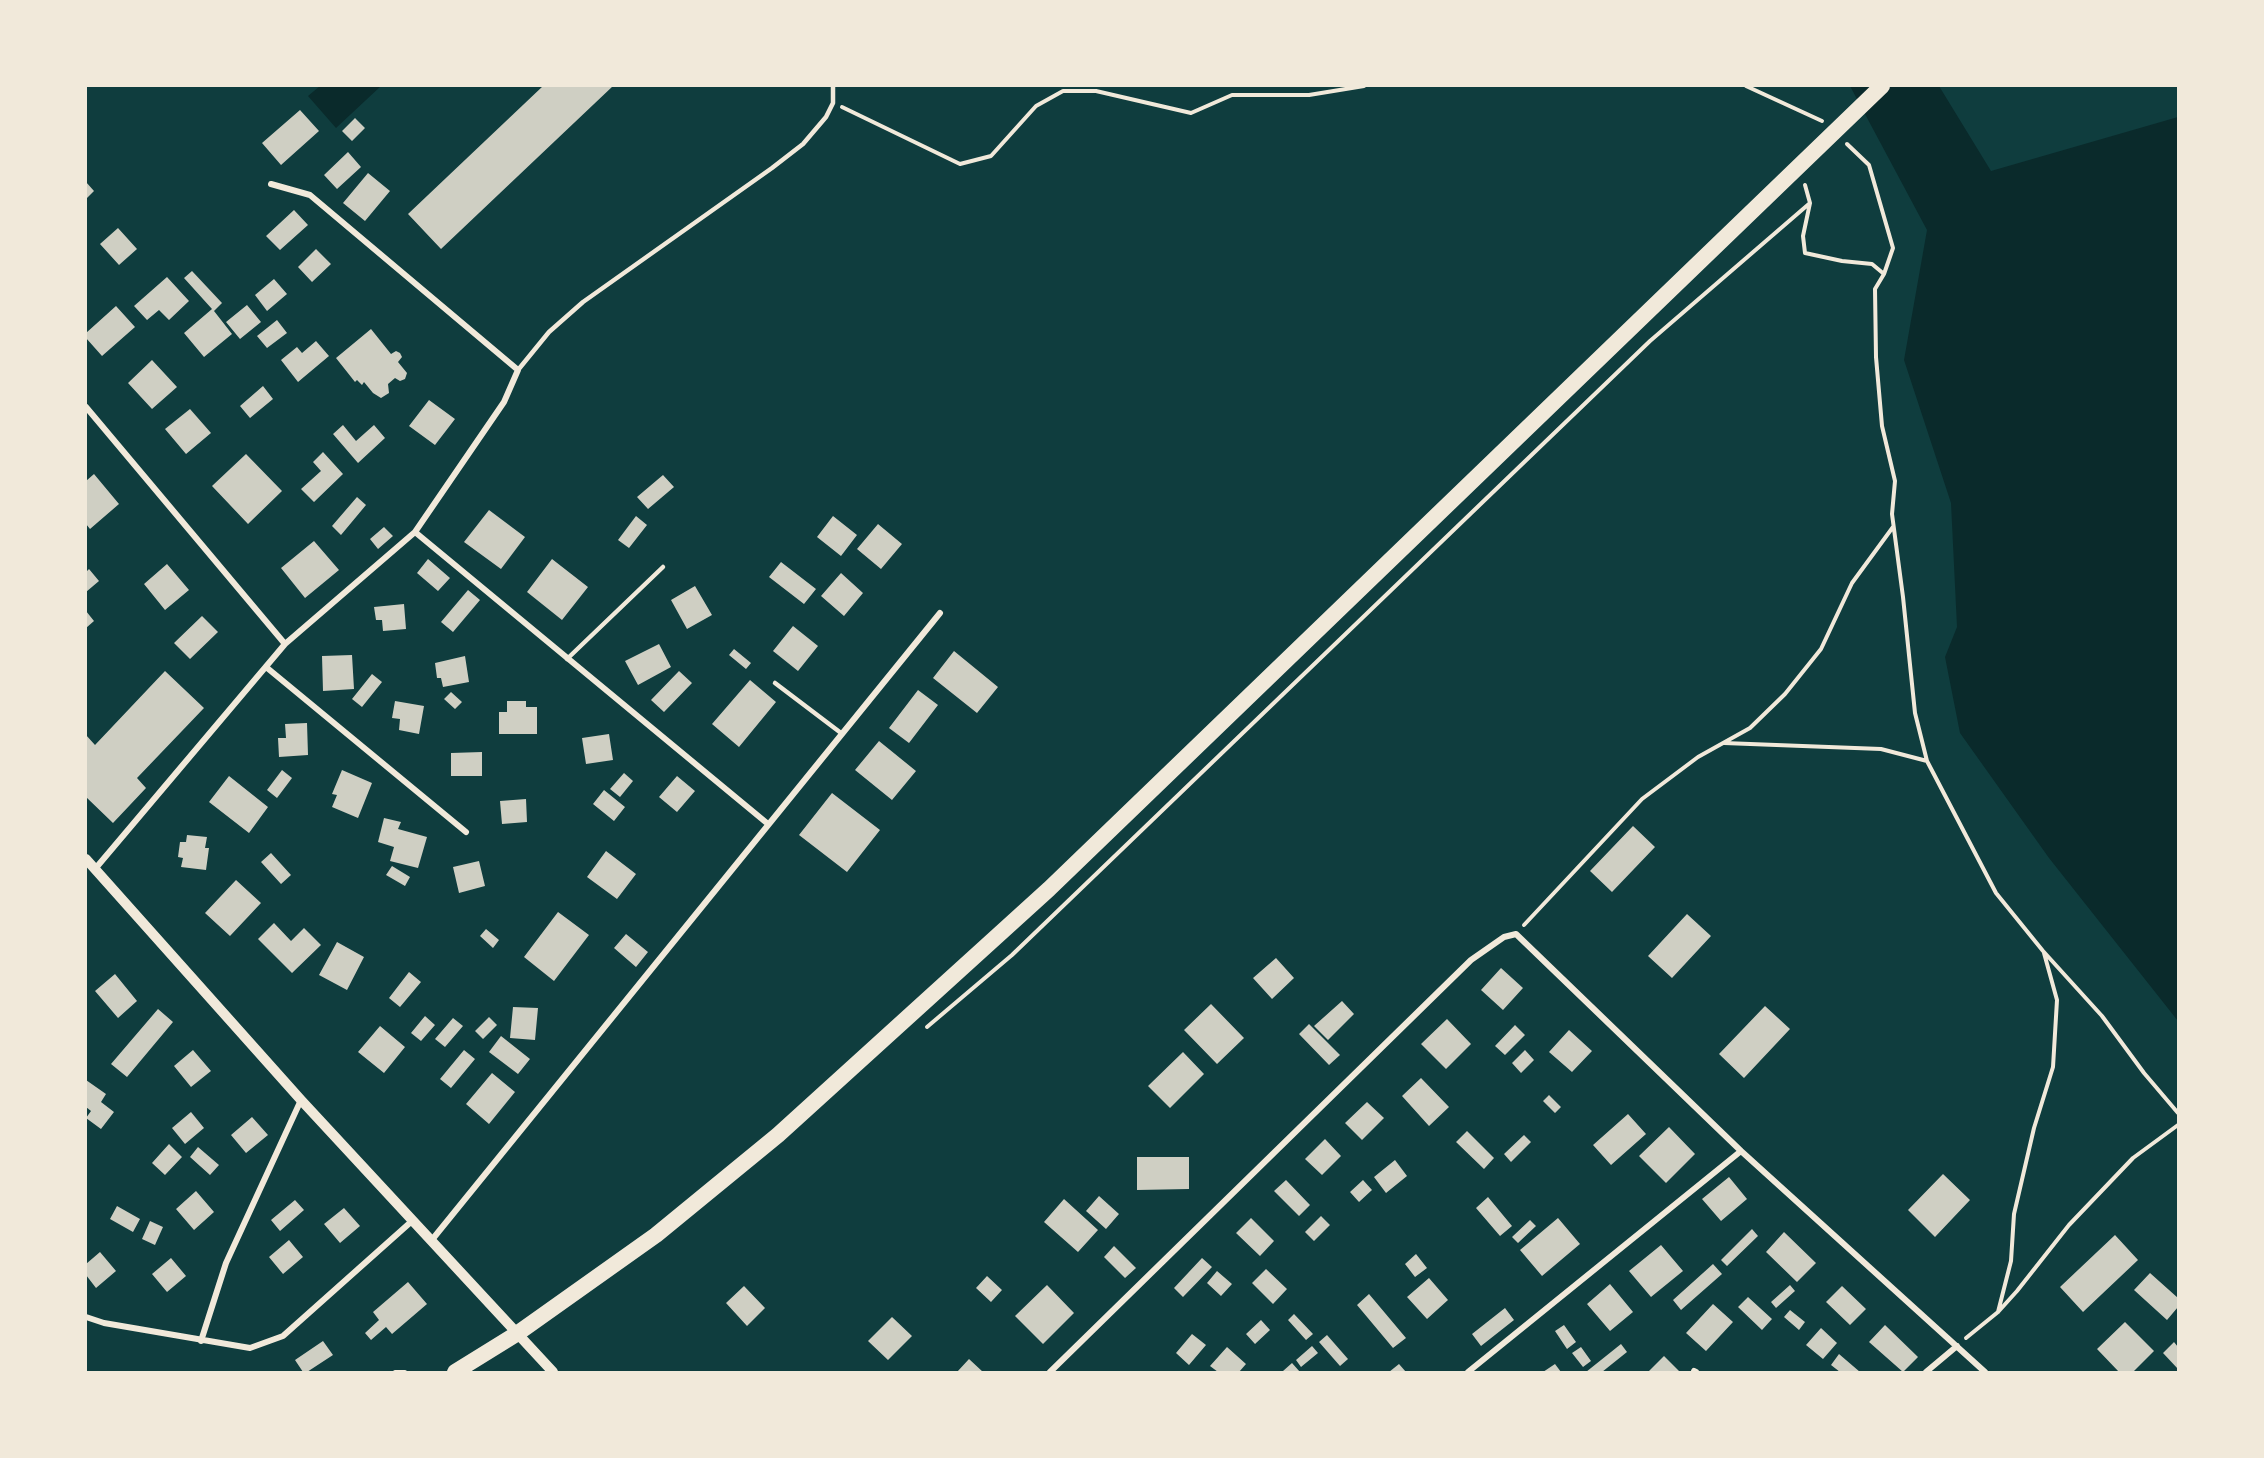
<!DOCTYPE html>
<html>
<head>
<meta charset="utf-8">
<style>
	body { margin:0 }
	#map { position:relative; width:2264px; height:1458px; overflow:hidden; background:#0f3d3e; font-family:Overpass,sans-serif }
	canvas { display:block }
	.frame { position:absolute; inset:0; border:87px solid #f1e9da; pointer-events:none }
</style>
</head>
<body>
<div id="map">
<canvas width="2264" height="1458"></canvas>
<div class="frame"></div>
</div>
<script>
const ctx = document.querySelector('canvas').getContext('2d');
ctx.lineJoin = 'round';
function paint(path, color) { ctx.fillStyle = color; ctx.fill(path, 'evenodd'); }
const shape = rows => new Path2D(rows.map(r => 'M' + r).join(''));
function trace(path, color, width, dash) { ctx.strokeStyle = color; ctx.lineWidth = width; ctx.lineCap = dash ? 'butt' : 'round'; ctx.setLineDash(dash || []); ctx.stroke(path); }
paint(shape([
	[320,86,381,86,336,128,308,96],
	[1850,86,1939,86,1991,171,2178,117,2178,1021,2049,858,1960,733,1945,657,1957,627,1951,503,1904,360,1927,230]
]), '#0a2a2b');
paint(shape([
	[543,86,613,86,441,249,408,214],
	[300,110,319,131,281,165,262,143],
	[355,118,365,128,352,141,342,131],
	[348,152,361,167,337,189,324,175],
	[368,173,390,191,365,221,343,203],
	[86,182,94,191,86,199],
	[294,210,308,225,280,250,266,236],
	[118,228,137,249,119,265,100,244],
	[316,249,331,264,312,282,298,267],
	[192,271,222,303,214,311,232,334,204,357,184,333,212,309,184,278],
	[167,277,189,301,169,320,159,310,147,320,134,306],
	[274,279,287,294,267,311,255,295],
	[247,305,261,322,240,339,226,322],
	[116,306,135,327,102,356,86,338,86,333],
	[277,320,287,333,267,348,257,336],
	[371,329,391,354,396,351,400,353,402,357,398,362,407,373,405,379,400,381,395,378,388,384,389,393,381,398,373,393,364,382,362,385,357,380,355,382,336,358],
	[316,341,329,356,298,382,281,360,297,347,302,353],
	[152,360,177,387,152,409,128,383],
	[263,386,273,399,250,418,240,406],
	[429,400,455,419,435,445,409,426],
	[190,409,211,433,186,454,165,429],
	[343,425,356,441,374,425,385,438,358,463,333,434],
	[323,452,343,474,314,502,301,489,321,471,313,462],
	[246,454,282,491,248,524,212,486],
	[94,474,119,504,90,529,86,524,86,481],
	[663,475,674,487,648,509,637,497],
	[357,497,366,505,341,535,332,526],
	[489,510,525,537,501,569,464,542],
	[636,516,647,525,629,548,618,540],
	[833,516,857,535,841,556,817,537],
	[878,524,902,544,881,569,857,549],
	[384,527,393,536,378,549,370,539],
	[314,541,339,570,305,598,281,568],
	[428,559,450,578,438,591,417,573],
	[552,559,588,587,562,620,527,592],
	[781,562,816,589,804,604,769,577],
	[167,564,189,590,165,610,144,584],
	[89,569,99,581,86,592,86,572],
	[841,573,863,593,844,616,821,596],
	[695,586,712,615,687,629,671,600],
	[468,590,480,600,453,632,441,622],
	[404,604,406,629,383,631,382,620,376,620,374,607],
	[86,611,94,621,86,628],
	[202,616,218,632,190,659,174,643],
	[793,626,818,646,798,671,773,651],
	[659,644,671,667,638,685,625,661],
	[734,649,751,663,746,669,729,655],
	[954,651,998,687,977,713,933,678],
	[352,655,354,689,323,691,322,656],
	[465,656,469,682,443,687,441,678,437,678,435,663],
	[165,671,204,708,137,778,146,788,113,823,86,797,86,735,95,745],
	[679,671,692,683,664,712,651,700],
	[372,674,382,682,362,707,352,699],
	[750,680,776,702,739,747,712,724],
	[918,690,938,705,909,743,889,728],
	[451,692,462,702,455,709,444,699],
	[395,701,424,706,419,734,399,730,400,719,392,718],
	[507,701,526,701,526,707,537,707,537,734,499,734,499,712,507,712],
	[307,723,308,755,279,757,278,738,286,738,285,724],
	[609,734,613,760,586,764,582,738],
	[879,741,916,771,892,800,855,770],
	[482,752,482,776,451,776,451,753],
	[282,770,292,778,277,798,267,790],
	[342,770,372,783,358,818,332,807,337,795,332,794],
	[624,773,633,781,620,797,610,789],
	[229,776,268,807,249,833,209,802],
	[677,776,695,791,677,812,659,797],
	[604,790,625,807,614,821,593,804],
	[832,793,880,830,847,872,799,835],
	[526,799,527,822,502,824,500,801],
	[384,818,401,822,398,829,427,837,418,868,390,861,394,847,378,842],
	[1633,826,1655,847,1612,892,1590,871],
	[187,835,207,837,205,848,209,848,206,870,181,867,183,858,178,857,180,842,186,842],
	[606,851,636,874,617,899,587,877],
	[271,853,291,875,281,884,261,862],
	[479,861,485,886,459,893,453,867],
	[392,866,410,877,405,886,386,875],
	[236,880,261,903,230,936,205,913],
	[558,912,589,935,554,981,524,957],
	[1687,914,1711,936,1672,978,1648,956],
	[274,923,291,941,304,928,321,945,292,973,258,939],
	[486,929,499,940,493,948,480,936],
	[626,934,648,952,636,967,614,948],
	[337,942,364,957,347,990,319,975],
	[1276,958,1294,978,1272,999,1253,978],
	[1501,968,1523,988,1503,1010,1481,990],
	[409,972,421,982,400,1007,389,998],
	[115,974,137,1001,118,1018,95,991],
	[1342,1001,1354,1014,1328,1040,1314,1026],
	[1211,1004,1244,1038,1217,1064,1184,1030],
	[1765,1006,1790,1029,1744,1078,1719,1054],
	[513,1007,538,1008,535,1040,510,1038],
	[158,1009,173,1022,127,1077,111,1064],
	[425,1016,435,1025,421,1041,411,1033],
	[489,1017,497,1025,483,1039,475,1031],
	[453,1018,463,1026,445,1047,435,1039],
	[1447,1019,1471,1044,1446,1069,1421,1044],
	[1309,1024,1340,1055,1329,1065,1299,1034],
	[1515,1025,1525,1035,1505,1055,1495,1046],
	[380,1026,405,1047,384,1073,358,1052],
	[1569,1030,1592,1051,1572,1072,1549,1052],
	[501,1036,530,1059,518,1074,489,1052],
	[193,1050,211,1071,191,1087,174,1066],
	[464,1050,475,1059,451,1088,440,1079],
	[1525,1050,1534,1060,1521,1073,1512,1063],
	[1183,1052,1204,1074,1170,1108,1148,1086],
	[492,1073,515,1092,489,1124,466,1104],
	[1421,1078,1449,1107,1429,1126,1402,1096],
	[86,1080,106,1094,101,1102,114,1112,101,1129,86,1118,91,1111,86,1107],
	[1549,1095,1561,1107,1555,1113,1543,1101],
	[1367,1102,1384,1118,1362,1140,1345,1123],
	[191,1112,204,1128,185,1144,172,1128],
	[1628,1114,1646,1134,1611,1165,1593,1145],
	[252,1117,268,1135,246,1153,231,1135],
	[1669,1127,1695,1154,1666,1183,1639,1156],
	[1467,1131,1494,1158,1484,1169,1456,1142],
	[1524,1135,1531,1142,1511,1162,1504,1154],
	[1325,1139,1341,1156,1322,1175,1305,1159],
	[169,1144,182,1157,165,1175,152,1163],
	[198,1147,219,1165,210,1175,190,1157],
	[1137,1157,1189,1157,1189,1189,1137,1190],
	[1395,1160,1407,1176,1386,1193,1374,1177],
	[1943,1174,1970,1200,1935,1237,1908,1210],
	[1729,1177,1747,1199,1721,1221,1702,1199],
	[1286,1180,1310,1205,1299,1216,1274,1191],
	[1363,1180,1372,1190,1359,1202,1350,1192],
	[196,1191,214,1212,194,1230,176,1209],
	[1099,1196,1119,1214,1106,1229,1086,1211],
	[1488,1197,1512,1226,1500,1236,1476,1208],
	[1064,1199,1098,1230,1078,1252,1044,1222],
	[295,1200,304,1210,280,1231,271,1220],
	[117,1206,140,1219,133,1232,110,1219],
	[344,1208,360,1226,340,1243,324,1224],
	[1321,1216,1330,1225,1314,1241,1305,1232],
	[1251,1218,1274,1241,1260,1256,1236,1233],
	[1558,1218,1580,1244,1542,1276,1520,1250],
	[1530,1220,1536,1226,1518,1243,1512,1237],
	[150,1221,163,1227,155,1245,142,1239],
	[1752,1229,1758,1236,1727,1266,1721,1260],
	[1784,1232,1816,1263,1797,1282,1766,1252],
	[2115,1235,2138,1260,2083,1312,2060,1287],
	[289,1240,303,1257,283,1274,269,1257],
	[1661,1245,1683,1271,1651,1297,1629,1271],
	[1114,1246,1136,1268,1125,1278,1104,1257],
	[100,1252,116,1271,96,1288,86,1275,86,1264],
	[1416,1254,1427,1268,1415,1277,1405,1264],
	[171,1258,186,1276,167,1292,152,1274],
	[1202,1258,1212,1267,1183,1297,1174,1288],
	[1713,1264,1722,1274,1681,1310,1673,1300],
	[1266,1269,1287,1289,1273,1304,1252,1283],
	[1217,1271,1232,1284,1221,1296,1207,1283],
	[2150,1273,2178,1298,2178,1307,2167,1320,2134,1290],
	[987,1276,1002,1290,991,1302,976,1288],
	[1429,1278,1448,1300,1427,1319,1407,1297],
	[408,1282,427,1304,392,1334,386,1327,371,1340,365,1333,379,1320,373,1312],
	[1610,1284,1633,1312,1610,1331,1587,1304],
	[1047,1285,1074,1313,1043,1344,1015,1316],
	[1790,1285,1795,1291,1776,1308,1771,1302],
	[744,1286,765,1308,747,1326,726,1303],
	[1842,1286,1866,1309,1850,1325,1826,1302],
	[1369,1294,1406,1338,1393,1348,1357,1305],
	[1748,1297,1772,1319,1762,1330,1738,1307],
	[1713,1304,1733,1322,1706,1351,1686,1333],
	[1505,1308,1514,1320,1481,1346,1472,1334],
	[1790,1310,1805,1322,1799,1330,1784,1317],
	[1294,1314,1313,1334,1306,1340,1288,1320],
	[892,1317,912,1336,888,1360,868,1341],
	[1261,1320,1270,1330,1255,1344,1246,1334],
	[2125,1322,2154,1351,2133,1372,2119,1372,2097,1349],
	[1564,1325,1576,1342,1567,1349,1555,1331],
	[1885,1325,1918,1357,1903,1372,1869,1342],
	[1821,1328,1837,1343,1823,1359,1806,1345],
	[1192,1334,1206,1345,1189,1365,1176,1353],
	[1327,1335,1348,1359,1340,1366,1319,1342],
	[323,1341,333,1355,307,1372,303,1372,295,1360],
	[2174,1342,2178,1347,2178,1369,2163,1353],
	[1621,1344,1627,1352,1602,1372,1586,1372],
	[1312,1346,1318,1353,1301,1367,1296,1360],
	[1227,1347,1246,1364,1239,1372,1218,1372,1210,1366],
	[1581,1347,1591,1361,1583,1367,1572,1353],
	[1839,1354,1860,1372,1840,1372,1831,1365],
	[1664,1356,1680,1372,1648,1372],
	[969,1359,983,1372,957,1372],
	[1292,1363,1300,1372,1284,1372,1283,1371],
	[1399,1364,1406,1372,1389,1372],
	[1555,1364,1561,1372,1543,1372]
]), '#cfcfc3');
trace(shape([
	[1746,86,1822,121],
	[842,107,960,164,991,156,1036,106,1063,91,1096,91,1191,113,1232,95,1309,95,1364,86],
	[1847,144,1869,165,1893,248,1884,274],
	[1805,185,1810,203,1803,236,1805,253,1842,261,1872,264,1884,274,1875,289,1876,357,1882,426,1895,481,1892,514,1903,597,1915,713,1927,761,1996,893,2043,951,2102,1016,2144,1073,2178,1113],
	[1724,743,1881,749,1927,761],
	[1524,925,1642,799,1698,757,1750,728,1785,694,1821,649,1852,583,1893,527],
	[927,1027,1012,955,1650,341,1810,203],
	[1998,1312,2011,1261,2014,1214,2034,1128,2053,1067,2057,1000,2044,953],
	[1966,1338,1998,1312,2017,1291,2069,1225,2133,1158,2178,1125],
	[395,1372,405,1372]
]), '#f1e9da', 4);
trace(shape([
	[518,370,549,332,583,302,772,168,803,144,826,117,833,103,833,86],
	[567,659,663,567],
	[775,683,841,733]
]), '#f1e9da', 4.5);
trace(shape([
	[86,407,285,644],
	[415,532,768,824],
	[266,667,466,832],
	[95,869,285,644,415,532,504,402,518,370,310,195,271,184],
	[431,1241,940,613],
	[86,1317,104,1323,250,1348,283,1336,412,1221],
	[201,1341,226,1263,301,1100],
	[1694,1371,1696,1372],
	[1050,1372,1471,960,1504,937,1516,934,1741,1151,1985,1372],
	[1468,1372,1741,1151],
	[1926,1372,1957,1346]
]), '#f1e9da', 6);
trace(shape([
	[86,859,301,1100,553,1372]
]), '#f1e9da', 10);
trace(shape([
	[455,1372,518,1333,656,1235,778,1135,1049,889,1882,86]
]), '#f1e9da', 16);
</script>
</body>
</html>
